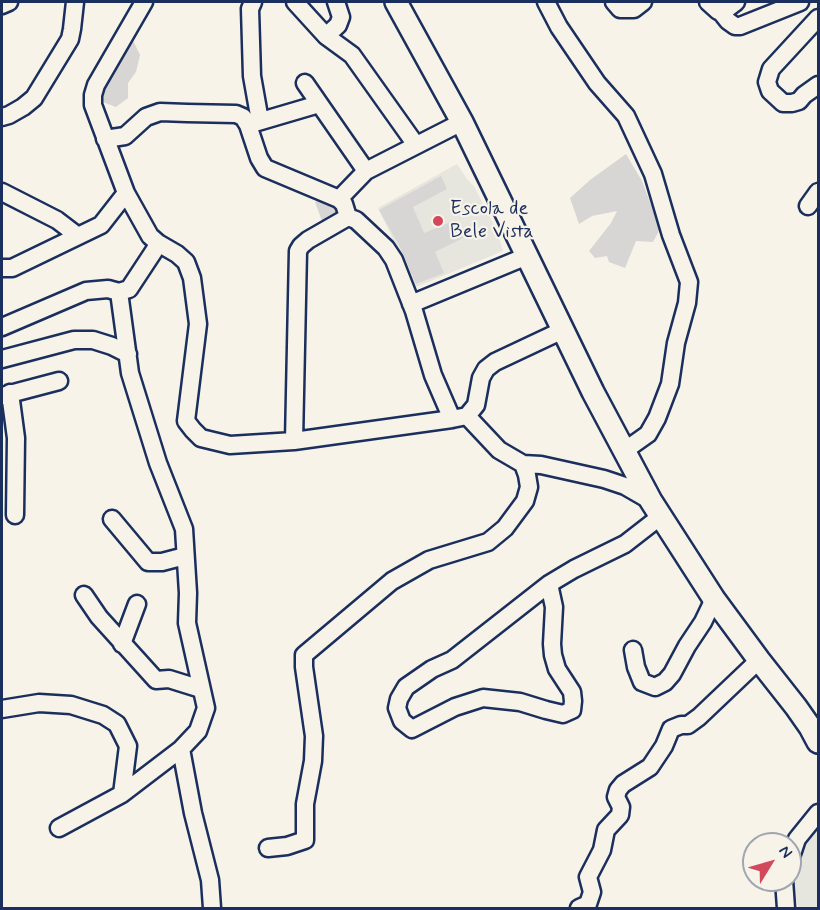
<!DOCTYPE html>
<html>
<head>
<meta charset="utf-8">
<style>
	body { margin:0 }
	#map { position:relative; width:820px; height:910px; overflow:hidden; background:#f7f3e8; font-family:Mynerve,sans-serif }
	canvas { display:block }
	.frame { position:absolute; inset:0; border:3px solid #1b2f5e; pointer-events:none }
	.north { position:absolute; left:742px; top:832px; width:60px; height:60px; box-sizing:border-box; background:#f7f3e8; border:2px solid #9fa5b1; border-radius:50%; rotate:53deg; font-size:16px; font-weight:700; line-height:24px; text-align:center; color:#1b2f5e }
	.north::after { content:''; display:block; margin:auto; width:21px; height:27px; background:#d1495b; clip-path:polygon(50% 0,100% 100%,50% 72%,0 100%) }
</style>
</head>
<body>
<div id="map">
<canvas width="820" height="910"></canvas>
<div class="frame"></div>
<div class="north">N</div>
</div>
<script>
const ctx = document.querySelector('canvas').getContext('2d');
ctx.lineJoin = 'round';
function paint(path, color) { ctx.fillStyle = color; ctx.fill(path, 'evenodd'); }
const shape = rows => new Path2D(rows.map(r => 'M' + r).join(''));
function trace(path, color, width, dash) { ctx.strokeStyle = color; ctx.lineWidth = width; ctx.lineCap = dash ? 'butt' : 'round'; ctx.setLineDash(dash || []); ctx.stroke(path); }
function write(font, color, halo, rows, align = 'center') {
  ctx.font = font + ' Mynerve,sans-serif'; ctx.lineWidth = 4.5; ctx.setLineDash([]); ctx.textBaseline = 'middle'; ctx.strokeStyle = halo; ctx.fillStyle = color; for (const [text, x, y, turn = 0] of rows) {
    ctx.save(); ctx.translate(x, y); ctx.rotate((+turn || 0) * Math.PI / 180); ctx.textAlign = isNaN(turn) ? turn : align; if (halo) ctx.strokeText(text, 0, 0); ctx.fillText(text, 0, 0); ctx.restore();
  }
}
paint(shape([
	[457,164,467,179,474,186,498,233,503,251,416,287,378,208],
	[818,830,818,908,799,908,788,880,790,880,790,874,800,840]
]), '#e6e5de');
paint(shape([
	[114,36,131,36,140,55,136,72,128,83,128,98,116,107,100,101,107,51],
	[626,154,642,181,660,229,653,242,636,241,625,268,609,262,607,256,595,258,589,251,611,223,617,211,592,216,579,224,570,198,590,180],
	[441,176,447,189,413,207,424,233,456,220,465,237,435,252,444,273,416,284,400,247,379,210],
	[323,198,332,200,338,213,322,221,315,202]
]), '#d7d6d4');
const minor = shape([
	[144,2,96,85,93,95,93,105,126,193,150,236,158,243,177,254,186,262,192,278,198,324,186,421,193,430,201,438,230,445,294,441,452,419,467,416,476,405,481,378,486,369,495,362,563,330],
	[253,2,250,9,252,76,260,121],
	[295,2,326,36,352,55,416,145],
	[546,2,559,27,597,83,626,116,653,174,671,235,689,282,687,303,676,343,670,384,657,418,648,434,624,451],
	[614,2,620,9,634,9,643,2],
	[708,2,718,11,724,11,736,2],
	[2,5,9,2],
	[720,11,728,21,735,26,740,26,800,2],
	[818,18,771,69,767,82,770,91,783,103,792,103,799,101,804,95,818,85],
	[326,36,338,25,341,17,336,2],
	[305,83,366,171],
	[2,117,9,115,23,107,34,98,70,39,72,29,75,2],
	[251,124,319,104],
	[105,139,125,136,146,117,160,112,187,113,236,114,243,117,248,125,259,158,265,168,339,199,344,204,348,217],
	[2,192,57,220,78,236],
	[339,199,366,171,462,122],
	[808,206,818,192],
	[2,268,12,268,101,225,126,193],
	[411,304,527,256],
	[2,327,86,291,108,289,119,292,129,289,154,251,158,243],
	[2,359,74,340,93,340,112,346,128,354],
	[10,393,16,438,15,515],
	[2,396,59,381],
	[467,416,499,450,523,464,541,465,604,479,625,486,651,501],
	[294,441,298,251,301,246,308,240,348,217,356,220,386,248,394,260,414,311,433,375,452,419],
	[112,519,148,562,162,562,185,556],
	[549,584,554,607,552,644,553,655,557,669,572,692,573,701,572,710,563,714,546,710,520,702,483,698,455,707,412,729,402,721,397,708,399,699,406,687,432,669,452,660,549,584,574,569,625,544,661,516],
	[84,595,99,617,156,680,169,679,201,689],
	[122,644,137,604],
	[633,650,636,667,642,682,655,687,665,682,672,674,687,646,703,622,714,599],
	[2,709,39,703,71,705,103,715,117,724,128,746,122,794],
	[181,749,193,813,210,880,212,908],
	[59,828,122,794,181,749,198,731,206,708,187,623,188,593,184,529,158,463,130,373,119,292],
	[268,848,287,846,305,840,305,804,313,761,314,736,304,667,304,655,392,581,429,560,488,542,505,528,525,501,529,487,527,475,523,464],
	[790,860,797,839,818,813],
	[784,880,786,908],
	[579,908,588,904,592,892,588,877,602,850,606,830,620,815,621,807,616,797,618,790,623,784,650,767,664,746,671,729,681,725,688,725,699,717,759,660]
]);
const major = shape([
	[396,2,462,122,593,392,651,501,714,599,759,660,796,707,810,727,818,742]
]);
trace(minor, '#1b2f5e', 21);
trace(major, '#1b2f5e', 26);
trace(minor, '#f7f3e8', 16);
trace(major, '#f7f3e8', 21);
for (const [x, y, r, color] of [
	[438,221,6,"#d1495b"]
]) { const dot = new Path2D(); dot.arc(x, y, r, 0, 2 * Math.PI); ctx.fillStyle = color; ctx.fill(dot); trace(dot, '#f7f3e8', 2); }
write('20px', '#1b2f5e', '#f7f3e8', [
	["Escola de",450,210],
	["Bele Vista",450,233]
], 'left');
</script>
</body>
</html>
